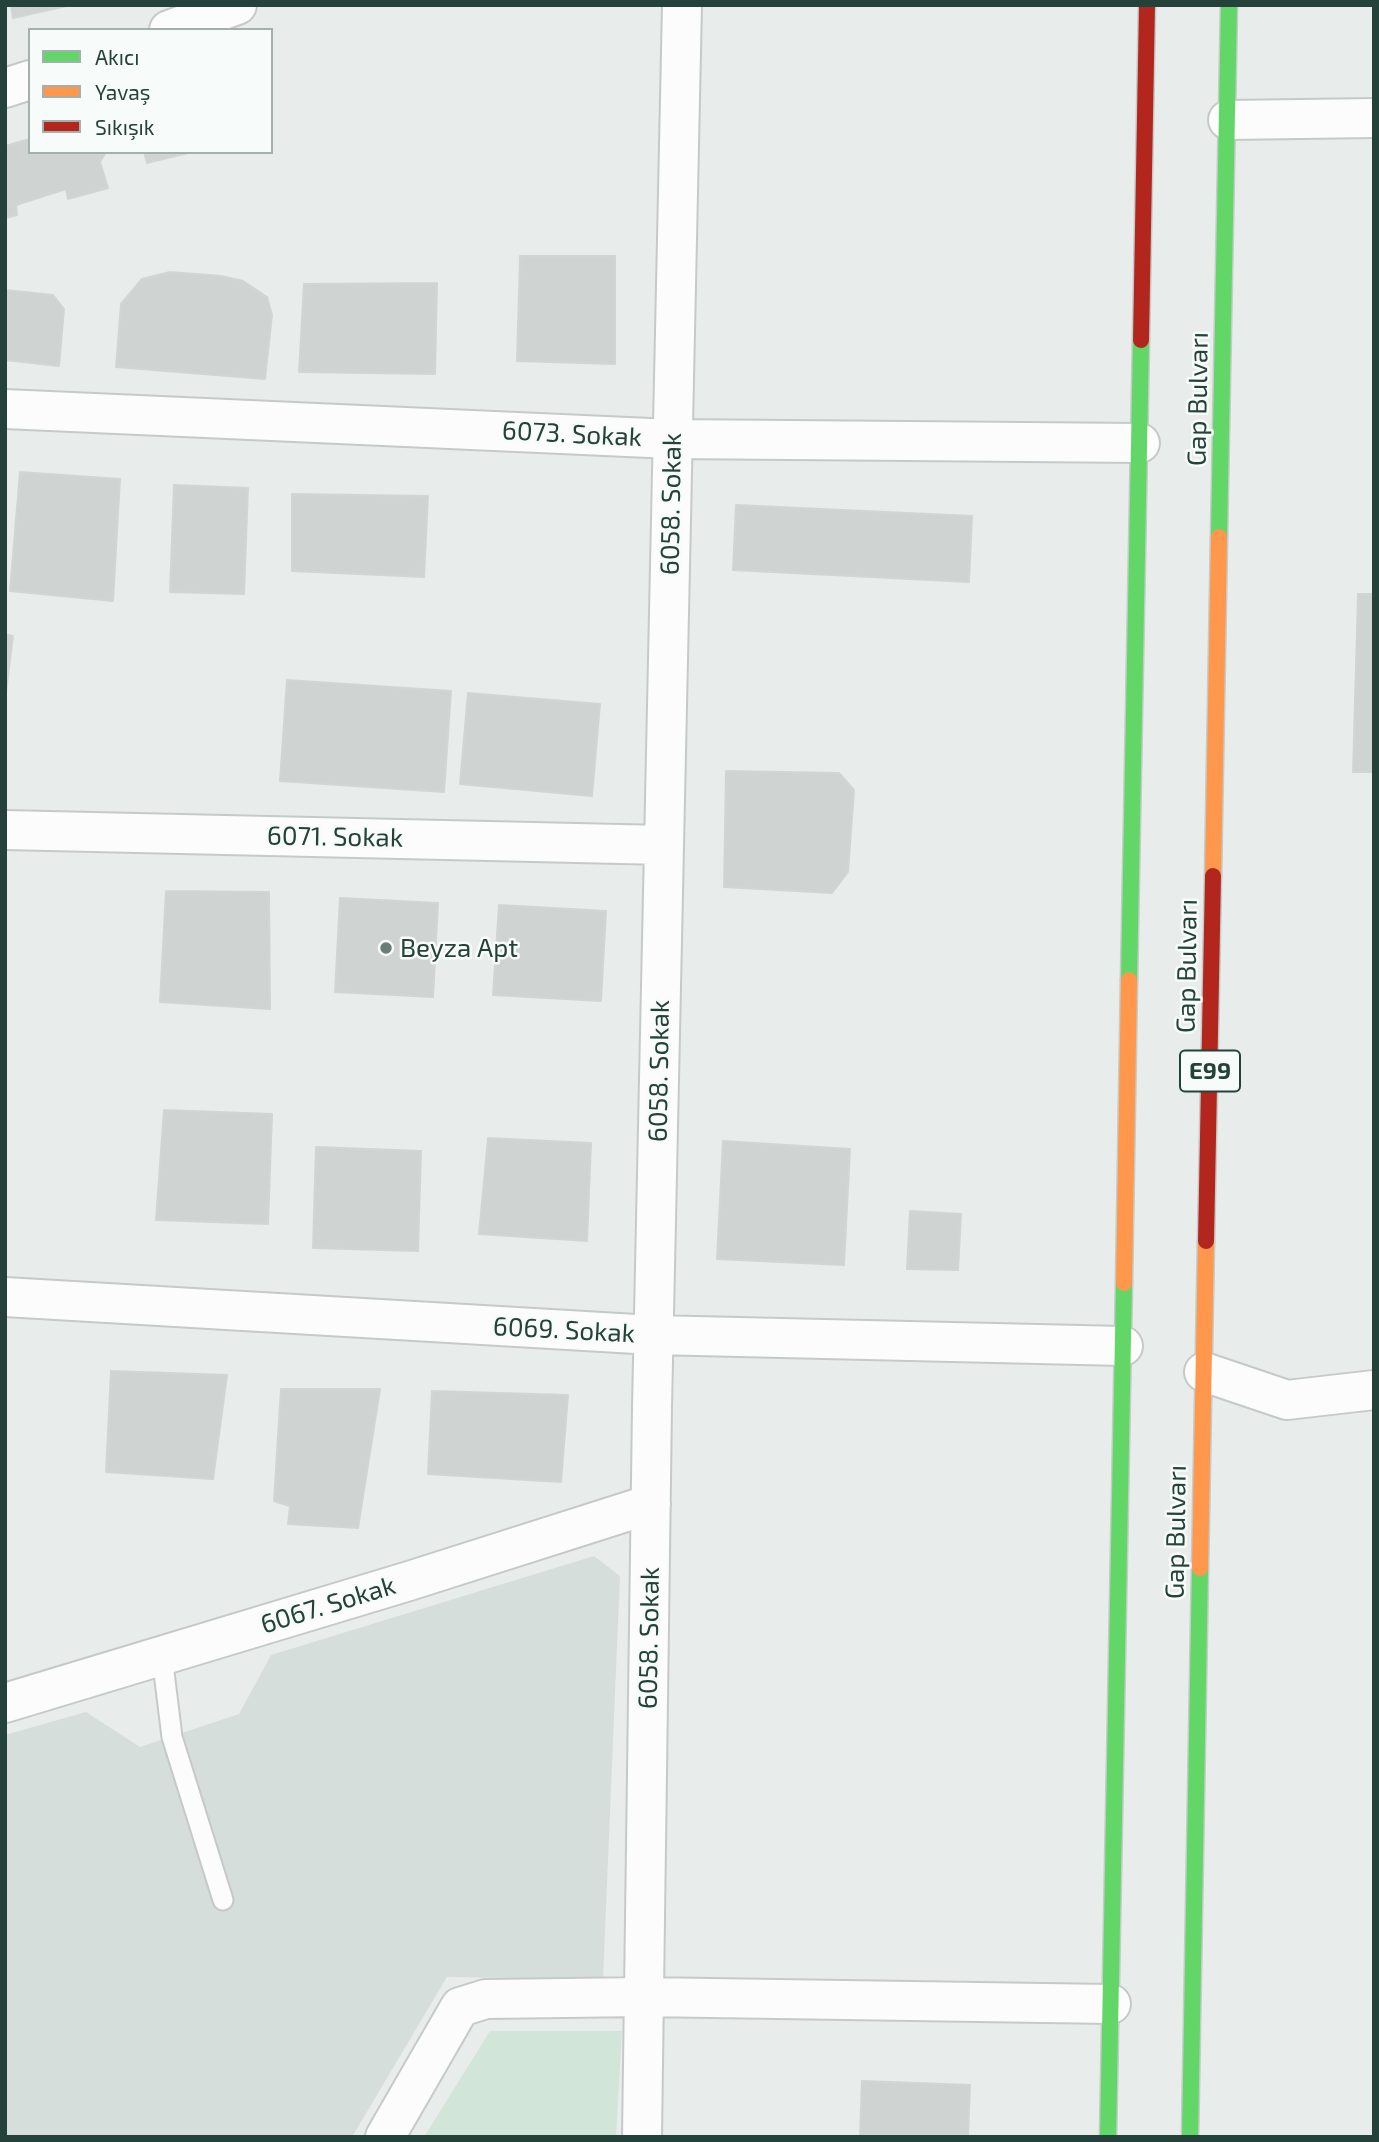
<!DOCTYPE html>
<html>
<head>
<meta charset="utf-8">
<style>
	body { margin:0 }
	#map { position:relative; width:1379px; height:2142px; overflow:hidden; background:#e8edeb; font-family:"Exo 2",sans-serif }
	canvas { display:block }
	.frame { position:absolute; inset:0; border:7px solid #24423a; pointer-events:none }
	.legend { position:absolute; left:28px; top:28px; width:245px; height:126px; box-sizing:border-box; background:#f7fbf9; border:2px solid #a3b1ad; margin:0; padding:9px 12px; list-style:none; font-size:21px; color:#24423a }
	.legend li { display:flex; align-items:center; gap:14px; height:35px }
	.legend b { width:35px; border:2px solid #a3b1ad }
</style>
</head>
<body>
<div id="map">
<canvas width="1379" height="2142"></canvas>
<div class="frame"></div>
<ul class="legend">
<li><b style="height:9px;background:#63d668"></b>Akıcı</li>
<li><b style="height:9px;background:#ff974d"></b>Yavaş</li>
<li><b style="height:9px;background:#b3261e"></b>Sıkışık</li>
</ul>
</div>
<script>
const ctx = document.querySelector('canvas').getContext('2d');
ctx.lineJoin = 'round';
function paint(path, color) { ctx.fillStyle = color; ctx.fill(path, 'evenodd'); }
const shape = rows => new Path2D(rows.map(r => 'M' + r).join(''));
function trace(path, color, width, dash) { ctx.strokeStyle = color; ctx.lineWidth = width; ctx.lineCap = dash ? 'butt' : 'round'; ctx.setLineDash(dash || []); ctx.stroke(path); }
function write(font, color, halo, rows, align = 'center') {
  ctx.font = font + ' "Exo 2",sans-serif'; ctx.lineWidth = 5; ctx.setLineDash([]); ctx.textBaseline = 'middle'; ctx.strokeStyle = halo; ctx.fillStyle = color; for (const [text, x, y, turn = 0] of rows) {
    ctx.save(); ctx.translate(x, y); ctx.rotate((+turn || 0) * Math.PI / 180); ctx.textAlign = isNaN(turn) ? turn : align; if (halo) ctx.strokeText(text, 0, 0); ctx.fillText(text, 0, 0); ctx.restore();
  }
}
paint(shape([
	[594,1556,620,1576,603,1979,447,1977,352,2137,5,2137,5,1735,86,1712,140,1747,239,1714,271,1655]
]), '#d6dedb');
paint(shape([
	[490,2031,622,2031,616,2137,424,2137]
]), '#d1e6d8');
const building = shape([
	[11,5,71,5,13,18,11,5],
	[30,139,30,152,106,152,100,162,108,188,68,199,66,189,16,205,17,215,5,218,5,146,30,139],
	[144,152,192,152,147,163,144,152],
	[520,256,615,256,615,364,517,361,520,256],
	[170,272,221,276,243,281,267,297,272,315,265,379,116,367,121,304,142,279,170,272],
	[437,283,435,374,299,372,304,284,437,283],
	[5,290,53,295,64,309,59,366,5,360,5,290],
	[20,472,120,479,113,601,10,591,20,472],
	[174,485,248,488,244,594,170,592,174,485],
	[292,494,428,496,424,577,292,571,292,494],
	[736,505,972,516,969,582,733,570,736,505],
	[1358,594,1374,594,1374,772,1353,772,1358,594],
	[5,634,13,636,5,700,5,634],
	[287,680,451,691,444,792,280,781,287,680],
	[468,693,600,704,592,796,460,784,468,693],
	[726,771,839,773,854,790,848,872,832,893,724,887,726,771],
	[166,891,269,892,270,1009,160,1002,166,891],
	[340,898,438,903,433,997,335,992,340,898],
	[499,905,606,911,601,1001,493,995,499,905],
	[164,1110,272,1114,268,1224,156,1220,164,1110],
	[488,1138,591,1143,587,1241,479,1234,488,1138],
	[723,1141,850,1149,844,1265,717,1259,723,1141],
	[316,1147,421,1151,418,1251,313,1248,316,1147],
	[910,1211,961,1214,958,1270,907,1269,910,1211],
	[111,1371,227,1375,213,1479,106,1472,111,1371],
	[281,1389,380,1389,358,1528,288,1524,290,1506,274,1501,281,1389],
	[432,1391,568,1395,561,1482,428,1474,432,1391],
	[862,2081,970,2085,968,2137,860,2137,862,2081]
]);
paint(building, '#cfd4d2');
trace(building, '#d1d6d4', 2);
const lane = shape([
	[162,1656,172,1737,223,1900]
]);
const street = shape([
	[169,30,237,5],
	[5,88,30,80],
	[1228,120,1374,118],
	[5,409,672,439,1140,443],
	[5,830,664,845],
	[5,1297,653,1335,1123,1346],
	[1204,1372,1287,1400,1374,1390],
	[5,1703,409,1581,651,1504],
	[385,2137,460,2007,486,1999,644,1997,1111,2004],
	[642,2137,652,1407,682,5]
]);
const fast = shape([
	[1219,537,1229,5],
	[1129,980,1141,340],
	[1108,2137,1124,1283],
	[1190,2137,1200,1568]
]);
const slow = shape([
	[1213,876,1219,537],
	[1124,1283,1129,980],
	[1200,1568,1206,1241]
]);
const jam = shape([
	[1141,340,1147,5],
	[1206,1241,1213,876]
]);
trace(lane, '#c5cac8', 23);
trace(street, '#c5cac8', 42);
trace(fast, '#c3ccc9', 19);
trace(slow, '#c3ccc9', 19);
trace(jam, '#c3ccc9', 19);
trace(lane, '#fcfcfc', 19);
trace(street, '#fcfcfc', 38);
trace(fast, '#63d668', 16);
trace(slow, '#ff974d', 16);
trace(jam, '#b3261e', 16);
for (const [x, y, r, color] of [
	[386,948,7,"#697e78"]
]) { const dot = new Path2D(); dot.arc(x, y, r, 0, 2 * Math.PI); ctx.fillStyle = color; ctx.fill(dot); trace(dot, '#f7fbf9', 2.5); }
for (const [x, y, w] of [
	[1210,1071,60]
]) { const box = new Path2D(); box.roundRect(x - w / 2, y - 20.5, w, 41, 5); ctx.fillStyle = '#f7fbf9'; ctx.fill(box); trace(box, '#24423a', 2); }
write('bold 24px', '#24423a', null, [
	["E99",1210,1071]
]);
write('26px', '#24423a', '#f7fbf9', [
	["Gap Bulvarı",1198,399,-89],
	["6073. Sokak",572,434,3],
	["6058. Sokak",671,504,-89],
	["6071. Sokak",335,837,1],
	["Gap Bulvarı",1187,966,-89],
	["6058. Sokak",659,1071,-89],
	["6069. Sokak",564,1330,3],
	["Gap Bulvarı",1176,1532,-89],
	["6067. Sokak",328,1605,-17],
	["6058. Sokak",649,1638,-89]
]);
write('26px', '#24423a', '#f7fbf9', [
	["Beyza Apt",400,948]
], 'left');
</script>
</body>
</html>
